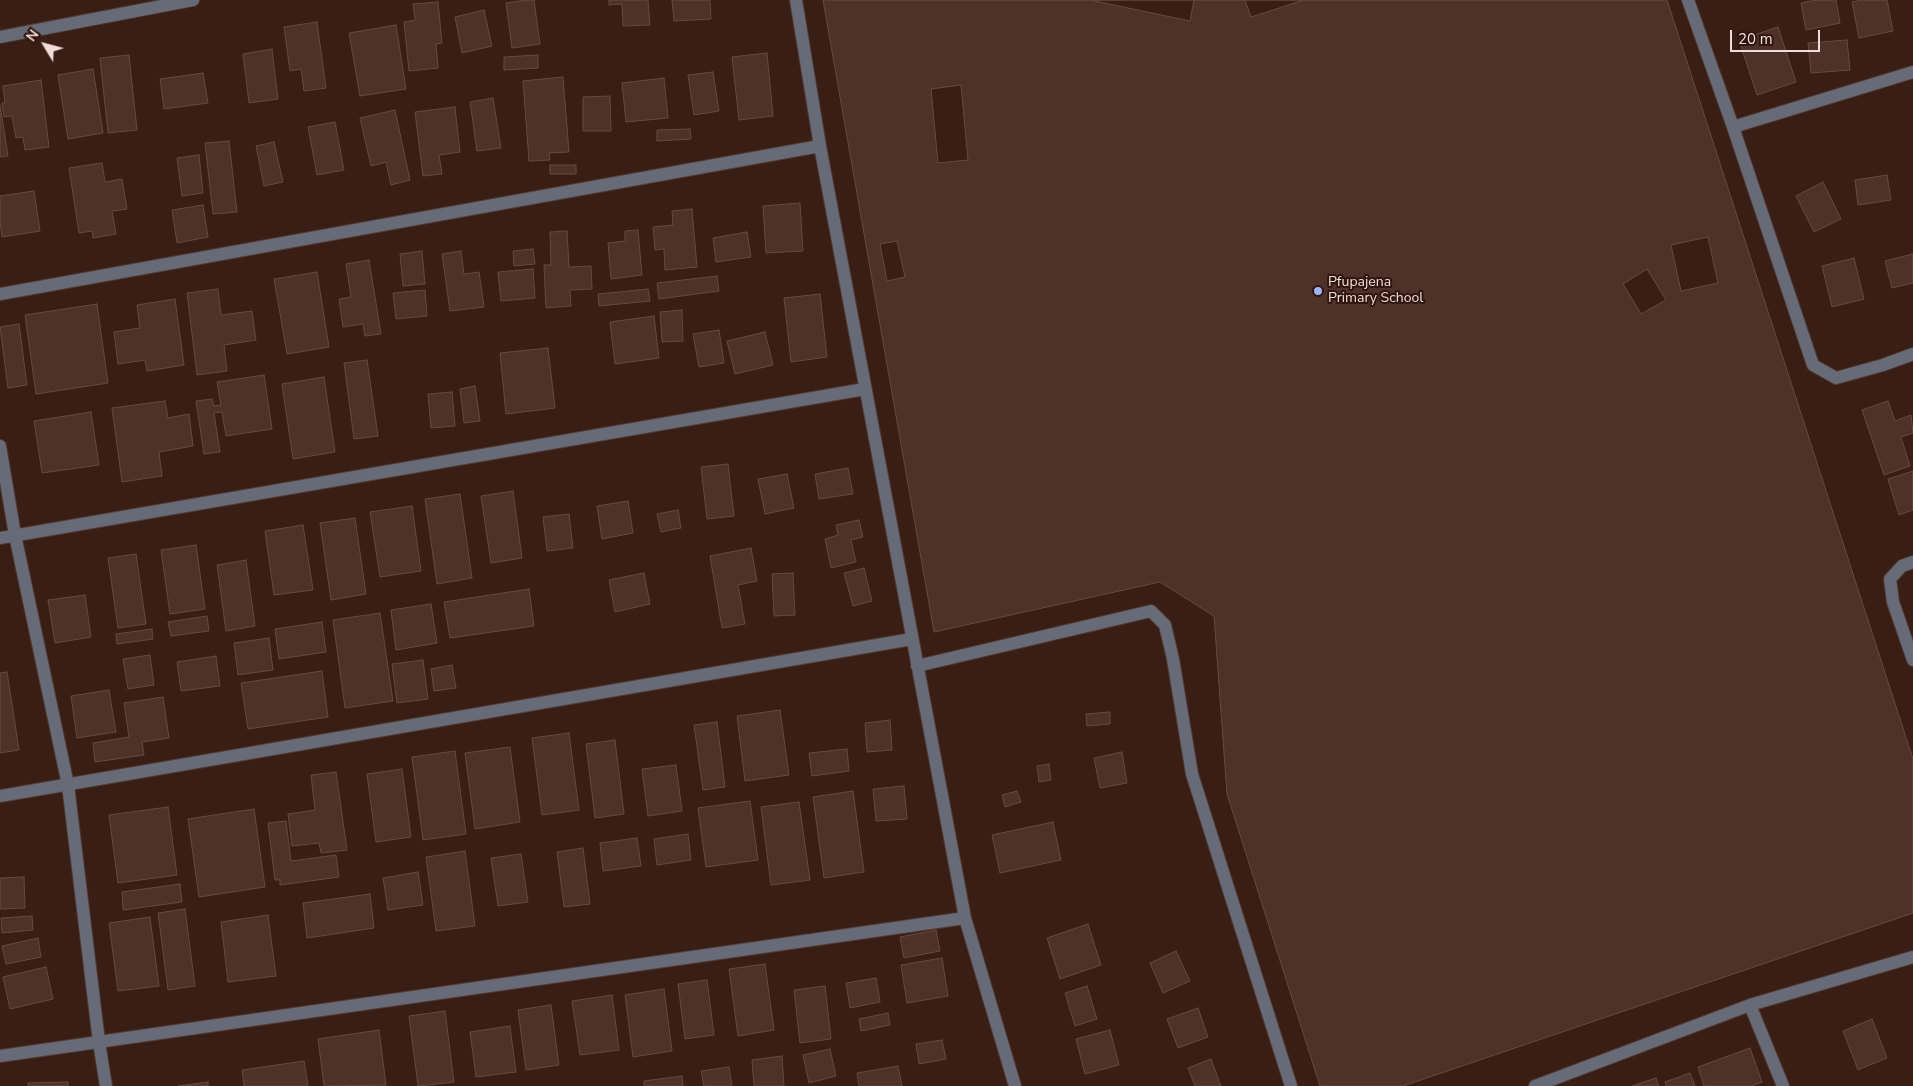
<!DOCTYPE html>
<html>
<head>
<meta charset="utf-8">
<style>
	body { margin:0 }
	#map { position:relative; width:1913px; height:1086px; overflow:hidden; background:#391e16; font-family:"Nunito Sans",sans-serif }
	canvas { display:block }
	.north { position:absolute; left:20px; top:20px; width:50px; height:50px; -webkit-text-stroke:4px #2f150d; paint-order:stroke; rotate:307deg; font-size:14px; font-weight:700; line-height:20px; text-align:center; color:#f0ddd8 }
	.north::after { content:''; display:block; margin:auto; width:18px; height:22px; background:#f0ddd8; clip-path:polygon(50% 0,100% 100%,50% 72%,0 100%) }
	.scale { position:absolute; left:1730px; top:30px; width:90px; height:22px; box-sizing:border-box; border:2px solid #f0ddd8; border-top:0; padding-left:6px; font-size:15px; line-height:18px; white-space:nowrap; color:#f0ddd8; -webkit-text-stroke:4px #2f150d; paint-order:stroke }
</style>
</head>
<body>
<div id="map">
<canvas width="1913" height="1086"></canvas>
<div class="north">N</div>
<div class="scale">20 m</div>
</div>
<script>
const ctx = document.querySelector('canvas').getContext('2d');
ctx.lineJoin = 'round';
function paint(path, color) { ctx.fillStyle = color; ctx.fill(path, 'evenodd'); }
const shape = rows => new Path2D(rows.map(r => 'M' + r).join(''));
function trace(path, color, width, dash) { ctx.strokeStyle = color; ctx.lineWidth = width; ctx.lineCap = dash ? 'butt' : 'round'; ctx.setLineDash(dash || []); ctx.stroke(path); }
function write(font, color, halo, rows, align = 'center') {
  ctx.font = font + ' "Nunito Sans",sans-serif'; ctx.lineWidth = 4; ctx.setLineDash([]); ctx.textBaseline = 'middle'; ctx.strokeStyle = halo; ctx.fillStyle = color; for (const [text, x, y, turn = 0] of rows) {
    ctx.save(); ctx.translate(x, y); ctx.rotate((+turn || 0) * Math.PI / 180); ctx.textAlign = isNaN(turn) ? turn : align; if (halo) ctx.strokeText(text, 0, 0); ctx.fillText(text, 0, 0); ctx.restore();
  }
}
const building = shape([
	[526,0,534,0,540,44,512,48,506,3,526,0],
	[609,0,648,0,650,25,623,26,622,4,609,5,609,0],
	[672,0,710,0,711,19,674,21,672,0],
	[823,0,1667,0,1913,759,1913,913,1403,1086,1320,1086,1227,794,1214,616,1160,582,934,632,823,0],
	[1090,0,1194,0,1190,21,1090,0],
	[1245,0,1304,0,1251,17,1245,0],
	[1816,0,1836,0,1840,23,1806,30,1801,3,1816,0],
	[1862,0,1887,0,1893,31,1859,38,1852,2,1862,0],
	[438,2,442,43,436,44,438,68,409,71,404,22,415,20,413,4,438,2],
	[484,10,492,46,462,53,455,17,484,10],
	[317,22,326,88,304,91,301,69,290,71,284,27,317,22],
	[396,25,406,89,360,96,349,33,396,25],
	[1778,27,1796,82,1757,95,1739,40,1778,27],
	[1847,40,1850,70,1811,73,1808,43,1847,40],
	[272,49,278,99,249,103,243,54,272,49],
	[767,53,773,116,739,120,732,57,767,53],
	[129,55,137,130,108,133,100,58,129,55],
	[538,55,538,68,504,70,504,57,538,55],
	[93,69,103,133,68,139,58,75,93,69],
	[713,72,719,111,694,115,688,75,713,72],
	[203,73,208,103,164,109,160,79,203,73],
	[563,77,569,152,549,153,550,160,529,161,523,81,563,77],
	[664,78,668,118,626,122,622,83,664,78],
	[41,80,49,147,25,150,23,137,16,138,12,116,4,117,2,103,5,103,3,86,41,80],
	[961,85,968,160,938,163,931,89,961,85],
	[610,96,611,131,583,131,583,97,610,96],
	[493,98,501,148,477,151,470,102,493,98],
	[0,105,8,156,0,157,0,105],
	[455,107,460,152,439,155,442,174,423,176,415,112,455,107],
	[395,110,410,180,391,185,386,162,371,166,360,118,395,110],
	[335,122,344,170,317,175,308,127,335,122],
	[690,129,691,139,657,141,657,130,690,129],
	[229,141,237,212,213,214,205,143,229,141],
	[274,142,283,182,264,186,256,146,274,142],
	[199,155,203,193,182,196,177,158,199,155],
	[102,163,105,182,122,179,127,209,112,211,116,234,93,238,92,231,79,233,69,168,102,163],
	[550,165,576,165,576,174,550,174,550,165],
	[1887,175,1891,200,1858,205,1855,180,1887,175],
	[1823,182,1841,219,1814,232,1796,196,1823,182],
	[34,191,40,231,2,237,0,221,0,196,34,191],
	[800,203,803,251,766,253,763,206,800,203],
	[203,205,208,237,177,243,172,210,203,205],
	[692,209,697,267,665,270,664,249,655,250,653,227,673,225,672,211,692,209],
	[638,230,642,275,611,279,608,243,625,241,625,231,638,230],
	[567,231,569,267,591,266,592,289,570,290,571,306,546,308,544,265,551,265,550,232,567,231],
	[747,232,751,257,716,262,713,238,747,232],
	[1708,237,1718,283,1681,291,1671,245,1708,237],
	[897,241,905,277,887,281,880,244,897,241],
	[533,249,535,264,514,266,513,251,533,249],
	[422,251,425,284,403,286,400,254,422,251],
	[461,251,464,274,479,272,484,307,450,311,442,254,461,251],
	[1913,254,1913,283,1892,288,1885,261,1913,254],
	[1854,258,1864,299,1832,307,1822,266,1854,258],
	[369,260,381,334,365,336,363,324,343,327,339,299,351,297,346,264,369,260],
	[533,269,535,298,501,301,498,272,533,269],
	[1647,269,1666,300,1641,314,1623,284,1647,269],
	[317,272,329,347,287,354,274,279,317,272],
	[717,276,719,291,659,299,657,283,717,276],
	[218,289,221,315,252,311,256,340,224,345,227,371,197,375,187,293,218,289],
	[648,289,650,301,599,306,598,294,648,289],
	[425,290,427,316,396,319,393,293,425,290],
	[820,294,827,357,791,362,784,298,820,294],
	[175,299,184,365,147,371,145,360,118,364,114,332,140,328,137,305,175,299],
	[97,304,108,383,36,394,25,315,97,304],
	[682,310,683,341,662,342,660,312,682,310],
	[654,316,659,358,615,364,610,322,654,316],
	[19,324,27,385,8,388,0,327,19,324],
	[719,330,724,363,699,367,693,334,719,330],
	[765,332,773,365,735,374,727,341,765,332],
	[548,348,555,408,506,414,500,353,548,348],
	[367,360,378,436,354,439,344,363,367,360],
	[264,375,272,429,226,436,222,412,214,413,220,452,204,454,196,401,212,399,214,406,221,405,217,382,264,375],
	[324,377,335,452,293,459,282,384,324,377],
	[475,386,480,421,464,423,460,389,475,386],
	[452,392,455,426,431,428,428,394,452,392],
	[165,401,168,418,189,414,193,446,159,452,162,476,122,482,112,408,165,401],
	[1888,401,1895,421,1911,415,1913,433,1901,437,1910,466,1884,475,1862,410,1888,401],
	[91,412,99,465,42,473,34,421,91,412],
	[728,464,734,516,707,519,701,467,728,464],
	[848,468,853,494,819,499,815,474,848,468],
	[1913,471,1913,510,1899,515,1888,479,1913,471],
	[787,474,794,508,765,514,758,479,787,474],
	[513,491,522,558,491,563,481,496,513,491],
	[460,494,472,578,437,584,425,499,460,494],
	[628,501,633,533,602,539,597,506,628,501],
	[412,506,421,571,380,577,370,512,412,506],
	[678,510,681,528,661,532,657,514,678,510],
	[569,514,573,548,547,551,543,517,569,514],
	[355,518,366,594,331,600,320,523,355,518],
	[859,520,863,537,851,540,856,562,831,568,825,539,838,535,836,525,859,520],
	[303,525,313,590,274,595,265,531,303,525],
	[196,545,205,609,170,614,161,550,196,545],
	[751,548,757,581,738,585,745,624,722,628,710,556,751,548],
	[136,554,146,624,118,628,108,558,136,554],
	[246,560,255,626,226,631,217,565,246,560],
	[864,568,872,601,853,606,844,573,864,568],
	[644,573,650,604,615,612,609,580,644,573],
	[793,573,795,615,774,616,772,574,793,573],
	[529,589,534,626,450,638,444,602,529,589],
	[85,595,91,637,55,643,48,600,85,595],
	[431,604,437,643,396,650,391,610,431,604],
	[380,613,393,701,345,708,333,620,380,613],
	[207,616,209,631,171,636,168,622,207,616],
	[322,622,326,652,279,659,275,629,322,622],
	[152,629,153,639,117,644,116,634,152,629],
	[269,638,273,670,238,675,234,643,269,638],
	[150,655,154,685,128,689,123,659,150,655],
	[216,656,220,686,181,691,177,662,216,656],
	[423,660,428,699,397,703,392,664,423,660],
	[452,665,456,688,434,691,431,669,452,665],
	[322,671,328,717,248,729,241,683,322,671],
	[7,672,19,750,0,753,0,673,7,672],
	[109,690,116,732,77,738,71,696,109,690],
	[163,697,169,738,142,742,144,755,95,762,93,743,129,737,124,703,163,697],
	[780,710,789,775,745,781,737,716,780,710],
	[1110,712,1110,724,1087,726,1086,714,1110,712],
	[890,720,892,750,867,752,865,723,890,720],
	[717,722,725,787,703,790,694,725,717,722],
	[569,733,579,810,542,815,532,738,569,733],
	[615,740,624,814,595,818,586,744,615,740],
	[510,747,520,822,475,829,465,753,510,747],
	[847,749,849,771,812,776,809,753,847,749],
	[455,751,466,834,423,840,412,757,455,751],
	[1122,752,1127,783,1100,788,1094,758,1122,752],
	[1049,764,1051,780,1039,782,1037,766,1049,764],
	[676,765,682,811,648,816,642,769,676,765],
	[402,769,411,837,376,842,367,774,402,769],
	[336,772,347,850,321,853,319,843,292,846,288,814,315,810,311,775,336,772],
	[904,786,907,819,876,821,873,789,904,786],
	[853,791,864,872,824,878,813,797,853,791],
	[1017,791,1021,802,1005,807,1002,795,1017,791],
	[750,801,758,860,706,867,698,808,750,801],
	[799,802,810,880,771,885,761,807,799,802],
	[168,807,177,875,118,883,109,815,168,807],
	[254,809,265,887,199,897,188,819,254,809],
	[286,821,291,861,336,855,339,877,280,885,280,880,275,880,268,823,286,821],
	[1053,822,1061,860,1000,873,992,835,1053,822],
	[688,834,691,860,657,865,654,839,688,834],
	[637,838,641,866,603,871,600,843,637,838],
	[583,848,590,904,564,907,557,852,583,848],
	[465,851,475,926,436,931,426,857,465,851],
	[521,854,528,902,498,906,491,858,521,854],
	[418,872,423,905,388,910,383,878,418,872],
	[24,877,25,908,0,909,0,878,24,877],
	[180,884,182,902,123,910,122,892,180,884],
	[370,894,374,928,307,938,303,903,370,894],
	[185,909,195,986,168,990,158,913,185,909],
	[268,915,276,976,228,982,221,922,268,915],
	[32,916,33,930,2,933,1,918,32,916],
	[150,917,159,986,118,991,109,923,150,917],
	[1088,924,1101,965,1060,979,1047,938,1088,924],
	[936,930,940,951,904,958,900,937,936,930],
	[38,938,41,957,6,964,2,946,38,938],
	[1176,951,1190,981,1163,993,1150,963,1176,951],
	[942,958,948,996,907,1003,901,965,942,958],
	[765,964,774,1030,738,1036,729,969,765,964],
	[46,967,53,999,10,1009,3,977,46,967],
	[876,978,880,1002,850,1008,846,983,876,978],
	[707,980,714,1035,685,1039,678,984,707,980],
	[825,986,831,1039,800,1043,794,990,825,986],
	[1087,986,1097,1019,1075,1026,1065,993,1087,986],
	[664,989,672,1051,633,1057,625,995,664,989],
	[612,995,619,1050,580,1055,572,1001,612,995],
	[551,1005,559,1065,526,1070,518,1010,551,1005],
	[1198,1008,1208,1037,1178,1048,1167,1019,1198,1008],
	[445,1011,454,1082,418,1086,409,1016,445,1011],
	[888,1013,890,1025,861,1031,859,1019,888,1013],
	[1872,1019,1887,1058,1858,1070,1843,1031,1872,1019],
	[510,1026,516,1072,476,1077,470,1032,510,1026],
	[379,1030,386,1085,324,1086,318,1039,379,1030],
	[1110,1030,1119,1065,1085,1074,1076,1039,1110,1030],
	[942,1040,946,1059,919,1064,916,1044,942,1040],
	[1750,1048,1762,1082,1752,1086,1704,1086,1698,1067,1750,1048],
	[830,1049,836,1076,809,1083,803,1055,830,1049],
	[782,1056,784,1086,754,1086,752,1060,782,1056],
	[1211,1059,1221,1086,1195,1086,1188,1068,1211,1059],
	[304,1061,308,1086,244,1086,242,1070,304,1061],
	[898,1066,902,1086,859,1086,857,1073,898,1066],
	[729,1067,732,1086,704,1086,701,1071,729,1067],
	[1690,1073,1695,1086,1666,1086,1665,1082,1690,1073],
	[682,1076,683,1086,644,1086,644,1081,682,1076],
	[1656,1078,1659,1086,1632,1086,1656,1078],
	[68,1082,68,1086,28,1086,28,1083,68,1082],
	[208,1082,208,1086,178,1086,208,1082]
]);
paint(building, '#4e3229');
trace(building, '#684940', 1);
const minor = shape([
	[796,0,820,146,965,918,1015,1086],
	[1688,0,1733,127,1813,365,1836,378,1883,365,1913,354],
	[0,37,193,0],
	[1733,127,1913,72],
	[0,294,820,146],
	[0,446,15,535,68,785,99,1042,106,1086],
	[0,538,865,389],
	[1913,562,1902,566,1890,579,1893,602,1913,660],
	[917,666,1151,611,1165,625,1173,659,1192,774,1291,1086],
	[0,796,912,639],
	[1750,1005,1783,1086],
	[0,1056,965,918],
	[1535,1086,1750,1005,1913,957]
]);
trace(minor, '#533931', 14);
trace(minor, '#676b78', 12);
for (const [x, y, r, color] of [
	[1318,291,5,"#9cb4fd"]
]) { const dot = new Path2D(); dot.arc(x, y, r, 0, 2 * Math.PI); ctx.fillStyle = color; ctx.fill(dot); trace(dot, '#2f150d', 2); }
write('14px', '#f0ddd8', '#2f150d', [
	["Pfupajena",1328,283],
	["Primary School",1328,299]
], 'left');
</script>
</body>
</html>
